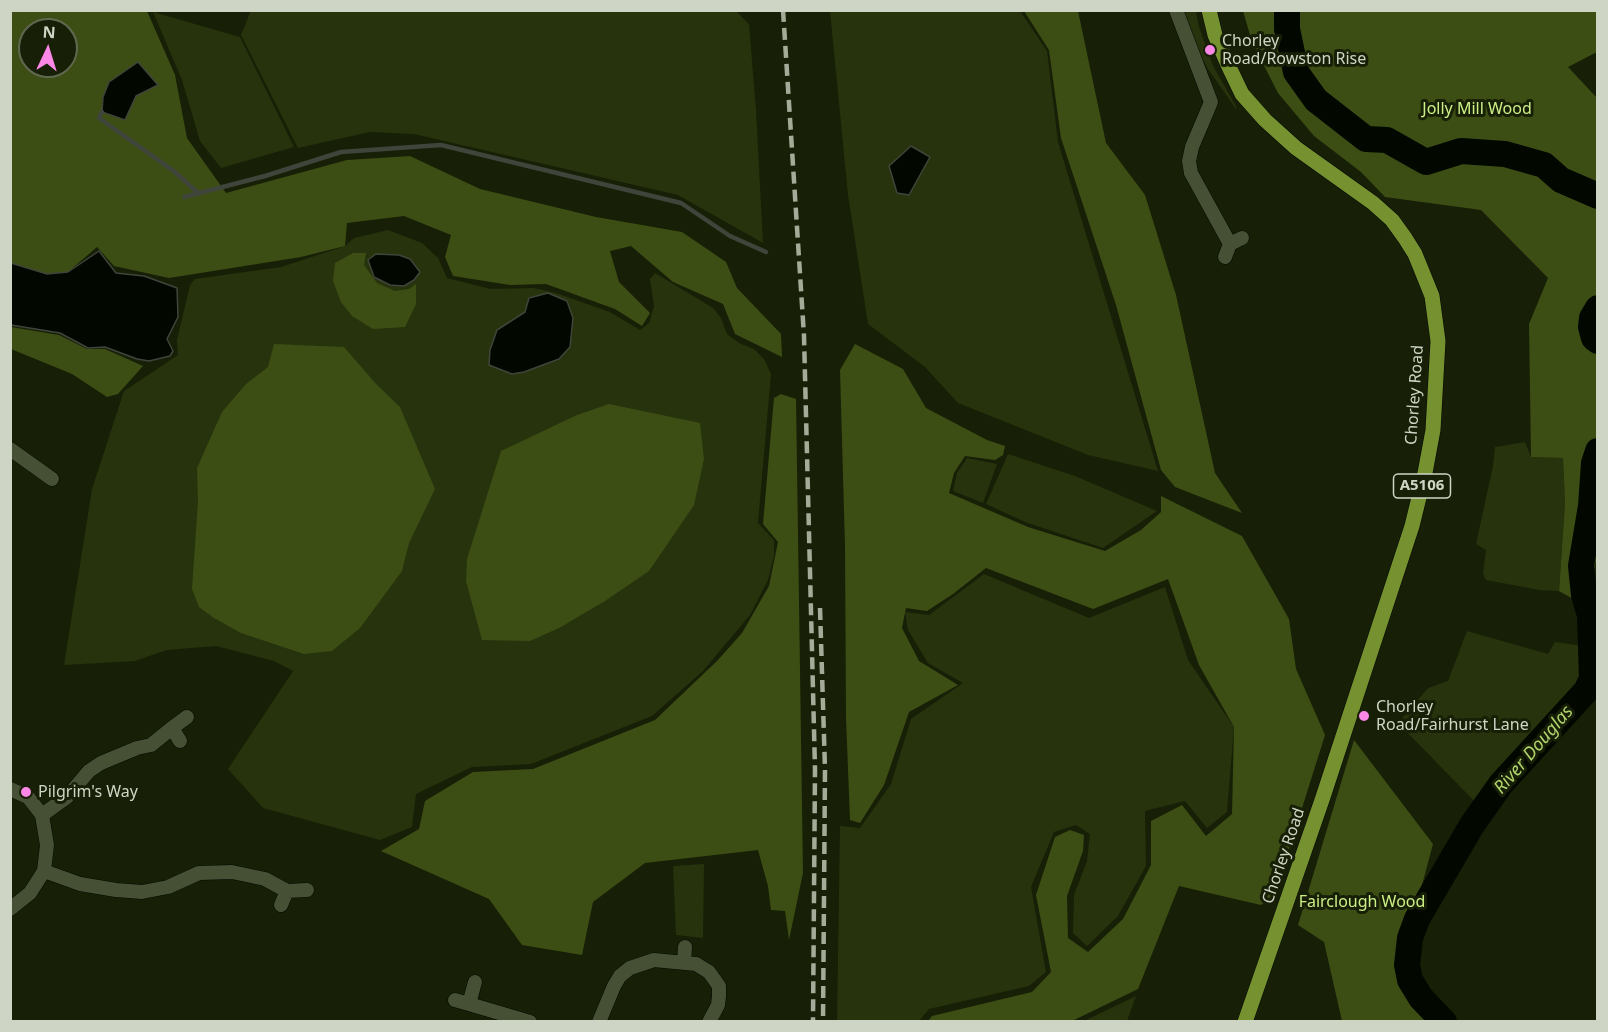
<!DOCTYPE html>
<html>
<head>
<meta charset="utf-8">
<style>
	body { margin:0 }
	#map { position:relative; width:1608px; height:1032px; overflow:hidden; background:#171f06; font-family:"Noto Sans",sans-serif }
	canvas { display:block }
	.frame { position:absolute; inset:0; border:12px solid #cfd5c5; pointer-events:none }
	.north { position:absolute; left:18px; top:18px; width:60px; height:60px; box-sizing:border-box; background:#171f06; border:2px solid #616852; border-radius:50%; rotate:4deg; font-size:16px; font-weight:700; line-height:24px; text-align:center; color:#cfd5c5 }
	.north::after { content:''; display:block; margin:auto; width:21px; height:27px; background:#fb87e6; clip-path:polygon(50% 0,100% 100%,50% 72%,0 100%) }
</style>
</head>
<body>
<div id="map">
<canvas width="1608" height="1032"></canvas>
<div class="frame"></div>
<div class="north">N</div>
</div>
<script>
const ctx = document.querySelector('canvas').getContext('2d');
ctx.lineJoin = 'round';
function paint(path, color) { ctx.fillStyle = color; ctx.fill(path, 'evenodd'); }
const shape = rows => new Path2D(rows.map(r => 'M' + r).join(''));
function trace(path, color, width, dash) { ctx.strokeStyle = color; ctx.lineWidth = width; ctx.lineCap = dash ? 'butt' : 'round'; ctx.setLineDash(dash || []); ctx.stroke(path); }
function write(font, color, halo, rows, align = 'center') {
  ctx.font = font + ' "Noto Sans",sans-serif'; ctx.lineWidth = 6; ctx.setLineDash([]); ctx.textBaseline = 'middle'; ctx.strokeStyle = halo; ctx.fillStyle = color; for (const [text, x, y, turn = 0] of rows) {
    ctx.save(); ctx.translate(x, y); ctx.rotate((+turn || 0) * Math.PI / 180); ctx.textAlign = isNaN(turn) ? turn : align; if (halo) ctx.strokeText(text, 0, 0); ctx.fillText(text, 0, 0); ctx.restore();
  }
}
paint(shape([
	[251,10,736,11,749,24,756,110,763,243,678,195,414,134,370,132,298,148,241,35],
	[830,11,1020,11,1047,51,1058,142,1158,471,1088,455,958,403,925,367,868,324,848,195],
	[1183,11,1196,11,1199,27,1213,66,1237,108,1236,109,1208,69,1194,44],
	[153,12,240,37,294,147,221,168,200,141,182,80],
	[388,230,422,243,438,258,447,278,491,289,534,288,556,293,610,312,640,330,649,323,654,306,650,279,655,273,713,308,721,318,727,334,739,343,754,349,764,359,771,374,758,523,774,540,774,556,768,580,750,615,703,671,652,716,531,764,472,767,416,794,412,827,380,840,263,808,228,769,293,671,274,661,216,646,167,650,135,661,64,665,92,489,124,391,178,355,177,340,190,285,195,279,281,267,345,246,354,238],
	[1525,442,1531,457,1563,458,1565,503,1559,591,1539,590,1486,580,1483,574,1486,550,1476,544,1493,466,1495,447],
	[1008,454,1075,476,1157,511,1103,548,1025,522,986,504],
	[967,458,997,464,983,503,953,491,957,473],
	[984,574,1089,618,1165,587,1188,660,1234,727,1227,812,1207,828,1185,801,1145,811,1146,866,1118,916,1087,946,1073,933,1074,895,1087,861,1090,834,1076,825,1054,832,1031,887,1046,972,1029,986,929,1009,919,1021,837,1022,840,826,860,828,891,784,911,719,963,683,928,663,908,630,905,612,929,615],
	[1467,631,1548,654,1555,642,1583,646,1581,691,1516,753,1494,779,1478,805,1398,723,1428,688,1448,681],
	[704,864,703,938,676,935,673,866],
	[1136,996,1127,1021,1084,1021]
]), '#27330c');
paint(shape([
	[10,11,147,11,175,75,187,138,226,193,347,160,410,156,480,189,596,217,682,232,726,262,737,288,781,334,782,357,735,334,723,304,673,282,631,246,610,251,619,282,650,313,642,326,615,309,546,284,510,285,453,276,445,257,451,235,404,216,347,223,345,246,301,257,169,278,114,266,97,247,68,272,47,274,11,263],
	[30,30,66,30,66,66,30,66],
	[1024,11,1078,11,1106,143,1145,195,1176,295,1215,473,1242,513,1175,487,1161,470,1116,305,1061,138,1049,50],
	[1243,11,1597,11,1597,52,1568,67,1598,99,1598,551,1586,606,1559,591,1565,503,1563,458,1531,457,1529,324,1548,278,1481,210,1385,197,1361,172,1314,136,1278,93,1252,42],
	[353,253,366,253,364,265,377,283,395,291,409,289,416,284,416,304,405,327,373,329,352,316,341,302,333,281,335,263],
	[11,327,59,335,87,349,105,349,143,366,118,394,107,397,72,374,11,349],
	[274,344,344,347,376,384,400,407,435,489,409,543,402,571,360,628,332,651,304,654,241,633,214,618,199,607,192,589,198,501,197,468,222,412,246,384,268,367],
	[855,344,903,369,926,408,987,440,1005,446,1003,455,995,460,965,456,954,473,949,493,1028,527,1105,551,1141,530,1161,512,1161,496,1242,536,1289,619,1296,669,1325,735,1274,897,1261,905,1179,886,1138,989,1072,1021,928,1021,932,1016,1032,992,1051,972,1036,895,1055,837,1070,830,1084,835,1083,851,1067,896,1068,938,1088,952,1123,919,1151,865,1151,821,1182,805,1206,836,1232,814,1234,727,1199,665,1168,579,1093,609,986,568,953,594,927,611,906,608,902,628,919,661,958,685,909,712,884,785,860,823,850,820,846,718,845,546,840,370],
	[781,394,796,399,803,873,789,940,785,911,771,910,768,886,758,850,645,863,593,902,582,955,522,945,489,899,381,851,419,829,425,801,473,772,533,769,655,720,717,661,742,633,769,586,778,542,763,524,774,398],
	[609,404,700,423,704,459,694,505,649,571,605,601,559,628,530,641,482,640,466,581,467,559,501,451,577,415],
	[1354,740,1433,844,1414,915,1423,995,1436,1021,1342,1021,1324,942,1298,925]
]), '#3d4e14');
const water = shape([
	[138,62,158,85,136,96,125,120,102,112,103,97,109,82,138,62],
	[911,146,930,157,909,195,897,193,889,166,911,146],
	[99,251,116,273,144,276,177,288,178,317,167,339,173,351,170,356,149,361,137,359,105,347,88,348,60,333,11,325,11,263,47,274,68,272,99,251],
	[376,254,399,255,410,259,420,272,414,280,404,286,390,285,374,277,368,260,376,254],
	[548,293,567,301,573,318,570,347,559,359,524,372,512,374,489,365,490,350,497,330,525,312,529,298,548,293]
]);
paint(water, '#020700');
trace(water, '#40453b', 1.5);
trace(shape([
	[10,13,11,10],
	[102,112,99,118,175,172,199,194],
	[184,197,265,176,341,152,441,145,681,203,730,236,766,252]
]), '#40453b', 4.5);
trace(shape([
	[1287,10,1287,29,1296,72,1316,100,1366,139,1387,140,1426,162,1461,151,1505,154,1544,165,1561,180,1598,196],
	[1598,308,1592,318,1591,327,1594,338,1598,341],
	[1444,1022,1421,998,1410,980,1407,965,1410,938,1417,919,1472,825,1501,784,1586,691,1592,679,1590,615,1584,595,1581,566,1591,506,1594,463,1598,451]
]), '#020700', 26);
const street = shape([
	[1176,10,1211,102,1192,147,1189,161,1191,173,1230,244],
	[1225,257,1230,244,1242,238],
	[10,449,52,479],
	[180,741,172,728,187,717],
	[10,789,28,797,42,815,47,845,44,871,30,893,10,909],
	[42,815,67,797,89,771,101,763,137,748,151,745,172,728],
	[44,871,80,884,116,890,142,892,168,887,199,873,232,872,265,879,287,891,307,890],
	[281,905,287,891],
	[684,963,685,947],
	[455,1000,469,1004,475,982],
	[469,1004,530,1022],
	[599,1022,614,986,620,976,630,968,654,960,696,964,709,972,719,986,719,996,718,1005,709,1022]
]);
const primary = shape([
	[1209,10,1215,35,1229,67,1242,94,1265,120,1296,148,1373,203,1392,220,1405,238,1415,254,1432,296,1438,341,1433,430,1425,473,1412,526,1322,800,1245,1022]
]);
trace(street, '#040900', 15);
trace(primary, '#040900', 16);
trace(street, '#465035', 14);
trace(primary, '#759130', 15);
trace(shape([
	[783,10,804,336,815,769,813,1022],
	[820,608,825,769,823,1022]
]), '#a4ab99', 4.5, [12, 6]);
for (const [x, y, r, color] of [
	[1210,50,6,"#fb87e6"],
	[1364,716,6,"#fb87e6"],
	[26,792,6,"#fb87e6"]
]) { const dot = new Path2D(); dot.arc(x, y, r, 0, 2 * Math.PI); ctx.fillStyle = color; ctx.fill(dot); trace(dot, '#171f06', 2); }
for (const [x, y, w] of [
	[1422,486,57]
]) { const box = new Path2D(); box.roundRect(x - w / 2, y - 12, w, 24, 4.5); ctx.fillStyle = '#171f06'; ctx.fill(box); trace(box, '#cfd5c5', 1.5); }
write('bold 15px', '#cfd5c5', null, [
	["A5106",1422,486]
]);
write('16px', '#cfd5c5', '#171f06', [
	["Chorley",1222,41],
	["Road/Rowston Rise",1222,59],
	["Chorley",1376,707],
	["Road/Fairhurst Lane",1376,725],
	["Pilgrim's Way",38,792]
], 'left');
write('16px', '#ccef87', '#171f06', [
	["Jolly Mill Wood",1477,109],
	["Fairclough Wood",1362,902]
]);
write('16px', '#cfd5c5', '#171f06', [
	["Chorley Road",1415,395,-86],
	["Chorley Road",1284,856,-71]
]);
write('italic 18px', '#b1d36c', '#171f06', [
	["River Douglas",1534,750,-49]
]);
</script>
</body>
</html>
